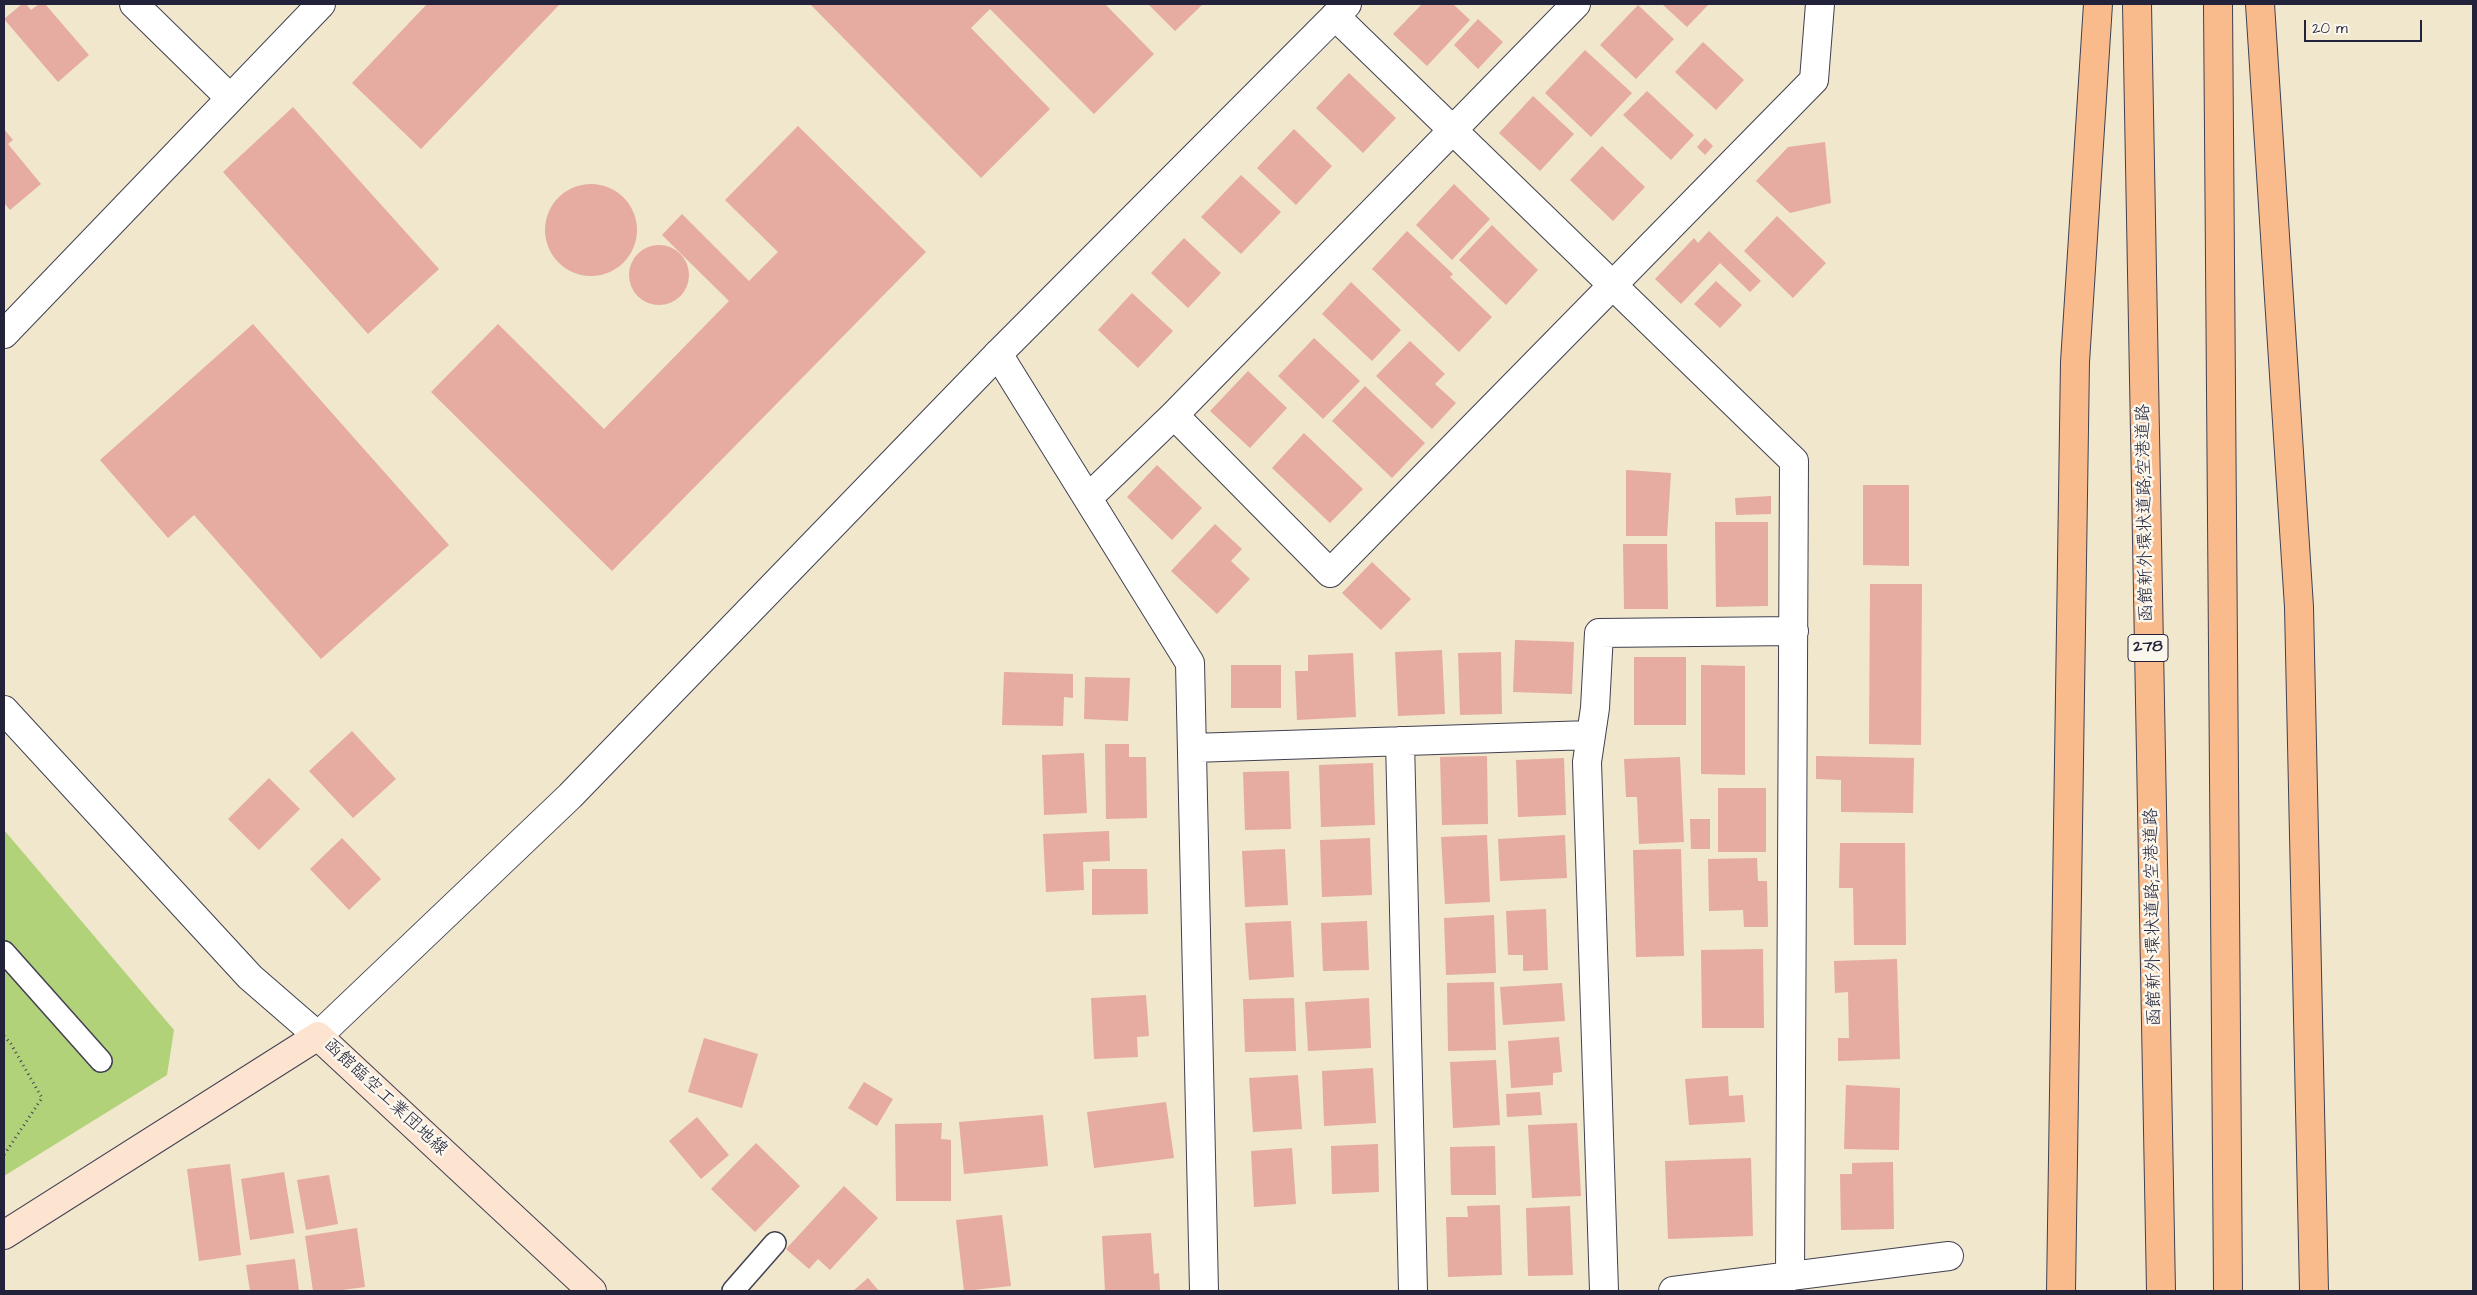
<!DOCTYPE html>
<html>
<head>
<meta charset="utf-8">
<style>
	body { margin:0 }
	#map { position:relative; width:2477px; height:1295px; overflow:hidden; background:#f0e7cc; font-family:"Architects Daughter",sans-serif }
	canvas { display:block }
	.frame { position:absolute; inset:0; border:5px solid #22223b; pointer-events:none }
	.scale { position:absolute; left:2304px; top:20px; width:118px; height:22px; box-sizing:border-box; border:2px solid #22223b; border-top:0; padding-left:6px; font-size:15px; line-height:18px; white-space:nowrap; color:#22223b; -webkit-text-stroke:4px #fbf7ec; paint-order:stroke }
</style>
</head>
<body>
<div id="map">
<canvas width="2477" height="1295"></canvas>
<div class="frame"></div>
<div class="scale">20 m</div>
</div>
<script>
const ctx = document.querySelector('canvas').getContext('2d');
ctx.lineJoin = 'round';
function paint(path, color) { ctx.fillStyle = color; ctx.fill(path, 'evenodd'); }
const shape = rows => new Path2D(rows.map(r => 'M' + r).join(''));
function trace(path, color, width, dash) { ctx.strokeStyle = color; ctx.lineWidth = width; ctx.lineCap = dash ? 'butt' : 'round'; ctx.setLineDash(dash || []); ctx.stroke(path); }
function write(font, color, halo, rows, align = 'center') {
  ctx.font = font + ' "Architects Daughter","Klee One",sans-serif'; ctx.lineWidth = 5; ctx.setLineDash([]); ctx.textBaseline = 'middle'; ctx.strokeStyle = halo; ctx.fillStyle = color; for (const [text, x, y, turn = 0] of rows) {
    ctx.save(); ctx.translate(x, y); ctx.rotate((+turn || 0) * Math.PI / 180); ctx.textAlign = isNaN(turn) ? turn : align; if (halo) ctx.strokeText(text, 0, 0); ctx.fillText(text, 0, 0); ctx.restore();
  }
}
paint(shape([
	[4,830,174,1030,167,1075,4,1176]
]), '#b2d27a');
paint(shape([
	[22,4,26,4,31,10,39,4,45,4,89,55,58,82,4,19],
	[427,4,560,4,421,149,352,83],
	[810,4,1105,4,1154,54,1094,114,990,9,971,28,1050,109,981,178],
	[1148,4,1203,4,1175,31],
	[1422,4,1453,4,1470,20,1427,66,1393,34],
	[1662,4,1709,4,1687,27],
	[1638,5,1674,39,1636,79,1600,45],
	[1478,19,1503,42,1478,69,1454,45],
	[1703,42,1744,80,1716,110,1675,72],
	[1585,50,1632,93,1591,137,1545,93],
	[1349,73,1396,118,1363,153,1316,108],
	[1647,91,1694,135,1671,160,1623,115],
	[1533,96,1574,134,1540,171,1499,133],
	[293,107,439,269,368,334,223,172],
	[798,126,926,252,612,571,431,392,498,324,604,429,729,301,662,235,682,214,749,281,778,252,725,200],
	[4,129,13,140,8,144,41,184,10,210,4,203],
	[1294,129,1332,166,1296,205,1257,168],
	[1705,138,1713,146,1705,155,1697,147],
	[1825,142,1831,203,1790,213,1756,181,1788,147],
	[1602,146,1645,187,1613,221,1570,180],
	[1241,175,1281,212,1241,254,1201,217],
	'545 230a46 46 0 1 1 92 0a46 46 0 1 1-92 0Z',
	[1454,184,1490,219,1452,260,1416,225],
	[1777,216,1826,263,1793,298,1744,251],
	[1492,225,1538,270,1506,305,1459,260],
	[1407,231,1453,274,1450,277,1492,317,1459,352,1372,269],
	[1709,231,1761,281,1750,292,1720,263,1681,304,1655,279,1694,238,1698,243],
	[1184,238,1221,273,1188,308,1151,273],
	'629 275a30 30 0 1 1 60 0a30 30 0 1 1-60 0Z',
	[1716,281,1742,305,1720,328,1694,304],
	[1351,282,1401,330,1372,361,1322,314],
	[1132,293,1173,331,1138,368,1098,330],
	[253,324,449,545,321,659,194,515,168,538,100,460],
	[1314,338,1360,381,1323,419,1278,376],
	[1410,341,1445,374,1435,384,1456,403,1432,429,1376,376],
	[1248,371,1287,408,1250,448,1210,411],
	[1365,386,1425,443,1392,478,1332,421],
	[1304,433,1363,489,1330,523,1272,468],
	[1157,465,1202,508,1172,540,1127,497],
	[1626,470,1671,473,1667,536,1626,536],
	[1863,485,1909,485,1909,566,1863,565],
	[1771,496,1771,514,1736,515,1735,498],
	[1715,522,1768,522,1768,606,1716,607],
	[1215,524,1242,549,1231,561,1250,579,1217,614,1171,571],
	[1623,544,1667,544,1668,609,1624,609],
	[1372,562,1411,599,1381,630,1342,593],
	[1870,584,1922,584,1921,745,1869,744],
	[1515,640,1574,642,1572,694,1513,692],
	[1442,650,1445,714,1398,716,1395,652],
	[1501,652,1502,714,1460,715,1458,653],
	[1353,653,1356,717,1297,720,1295,671,1308,671,1308,655],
	[1634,657,1686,657,1686,725,1634,725],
	[1231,665,1281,665,1281,708,1231,708],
	[1701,665,1745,666,1745,775,1701,774],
	[1004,672,1073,674,1073,698,1064,697,1063,726,1002,725],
	[1085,677,1130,678,1128,721,1084,719],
	[352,731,396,779,353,818,309,771],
	[1105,744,1129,744,1129,757,1146,757,1147,818,1106,819],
	[1084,753,1087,813,1044,815,1042,755],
	[1487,756,1488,824,1442,825,1440,757],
	[1816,756,1914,758,1913,813,1841,812,1841,780,1816,779],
	[1680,757,1684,842,1639,844,1637,797,1626,797,1624,759],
	[1564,758,1566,815,1518,817,1516,760],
	[1373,763,1375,825,1321,827,1319,765],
	[1289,771,1291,829,1245,830,1243,772],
	[269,778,300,809,259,850,228,819],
	[1718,788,1766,788,1766,852,1718,852],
	[1690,819,1710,819,1710,849,1691,849],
	[1109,831,1110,861,1083,862,1084,890,1046,892,1043,834],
	[1487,835,1490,902,1445,904,1441,837],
	[1565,835,1567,878,1500,881,1498,839],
	[342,838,381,879,349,910,310,869],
	[1370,838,1372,895,1322,897,1320,840],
	[1840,843,1905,843,1906,945,1854,945,1853,888,1839,888],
	[1285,849,1288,905,1245,907,1242,851],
	[1681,849,1684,956,1636,957,1633,850],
	[1757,858,1758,881,1767,881,1768,927,1744,927,1743,910,1709,911,1708,859],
	[1092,869,1147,869,1148,914,1092,915],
	[1546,909,1548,970,1523,971,1523,955,1508,955,1506,911],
	[1494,915,1496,973,1446,975,1444,918],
	[1291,921,1294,977,1249,980,1245,923],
	[1367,921,1369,970,1323,971,1321,923],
	[1763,949,1764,1028,1702,1028,1701,950],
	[1897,959,1900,1059,1838,1061,1838,1038,1849,1038,1848,992,1835,993,1834,961],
	[1494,982,1496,1050,1448,1051,1447,983],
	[1562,983,1565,1021,1503,1025,1500,987],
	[1146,995,1149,1036,1137,1037,1138,1057,1094,1059,1091,998],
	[1294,998,1296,1051,1245,1052,1243,999],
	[1369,998,1371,1048,1308,1051,1305,1002],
	[1559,1037,1562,1072,1553,1073,1553,1085,1511,1088,1508,1041],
	[704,1038,758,1054,742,1108,688,1092],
	[1496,1060,1500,1125,1453,1128,1450,1062],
	[1373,1068,1376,1123,1324,1126,1322,1071],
	[1298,1075,1302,1129,1253,1132,1249,1078],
	[1728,1076,1729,1096,1743,1095,1745,1122,1689,1125,1685,1079],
	[864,1082,893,1099,877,1126,848,1108],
	[1846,1085,1900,1088,1899,1150,1844,1149],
	[1540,1092,1542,1115,1507,1117,1506,1094],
	[1166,1102,1174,1158,1094,1168,1087,1112],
	[1043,1115,1048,1166,964,1174,959,1122],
	[697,1117,729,1155,701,1179,669,1141],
	[942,1123,941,1139,951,1140,951,1201,896,1201,895,1124],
	[1577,1123,1581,1196,1532,1198,1528,1125],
	[756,1143,800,1186,755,1232,711,1189],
	[1378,1144,1379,1192,1332,1194,1331,1146],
	[1495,1146,1496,1195,1451,1195,1450,1147],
	[1292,1148,1296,1204,1254,1207,1251,1151],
	[1751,1158,1753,1236,1668,1239,1665,1161],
	[1893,1162,1894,1229,1841,1230,1840,1174,1852,1174,1852,1163],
	[230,1164,241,1255,199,1261,187,1169],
	[284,1172,294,1233,250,1240,241,1179],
	[329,1175,338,1224,306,1230,297,1180],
	[844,1186,878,1218,830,1270,818,1259,809,1269,786,1249],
	[1500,1205,1502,1275,1448,1277,1446,1217,1468,1217,1467,1206],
	[1570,1206,1573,1275,1528,1276,1526,1208],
	[1002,1215,1011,1286,964,1291,956,1220],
	[357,1228,365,1287,335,1291,313,1291,305,1236],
	[1151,1233,1154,1274,1159,1273,1160,1291,1105,1291,1102,1236],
	[295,1259,299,1291,250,1291,246,1265],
	[868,1278,879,1291,853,1291]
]), '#e6aba1');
const service = shape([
	[4,952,101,1061],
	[733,1291,775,1243]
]);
const minor = shape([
	[134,4,230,98],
	[1335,16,1794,461,1790,1277],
	[4,334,321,4],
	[998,354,1190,663,1204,1291],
	[1174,415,1330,573,1814,80,1820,4],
	[1089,497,1174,415,1576,4],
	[1400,741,1413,1291],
	[1192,748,1590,735],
	[1604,1291,1587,762,1595,708,1599,633,1794,631],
	[1673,1291,1949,1256]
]);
const tertiary = shape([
	[4,710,250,977,318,1036,570,796,998,354,1347,4]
]);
const secondary = shape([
	[4,1235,318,1036,592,1291]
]);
const motorway = shape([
	[2137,4,2161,1291],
	[2218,4,2228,1291],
	[2260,4,2299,607,2314,1291],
	[2061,1291,2075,362,2098,4]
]);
trace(service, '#414051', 24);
trace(minor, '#414051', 30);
trace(tertiary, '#414051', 30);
trace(secondary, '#414051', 30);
trace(motorway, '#414051', 30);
trace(shape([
	[4,1036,11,1044,42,1098,4,1155]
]), '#414051', 3, [1, 4]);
trace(service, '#fff', 21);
trace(minor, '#fff', 28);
trace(tertiary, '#fff', 28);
trace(secondary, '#fde4d1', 28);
trace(motorway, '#fabb8c', 28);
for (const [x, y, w] of [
	[2148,648,40]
]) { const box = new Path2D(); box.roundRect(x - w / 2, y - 13.5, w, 27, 4); ctx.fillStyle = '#fbf7ec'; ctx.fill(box); trace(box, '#22223b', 1); }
write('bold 16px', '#22223b', null, [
	["278",2148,648]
]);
write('18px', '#22223b', '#fbf7ec', [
	["函館新外環状道路;空港道路",2146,513,-91],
	["函館新外環状道路;空港道路",2154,917,-91],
	["函館臨空工業団地線",385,1098,43]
]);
</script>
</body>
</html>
